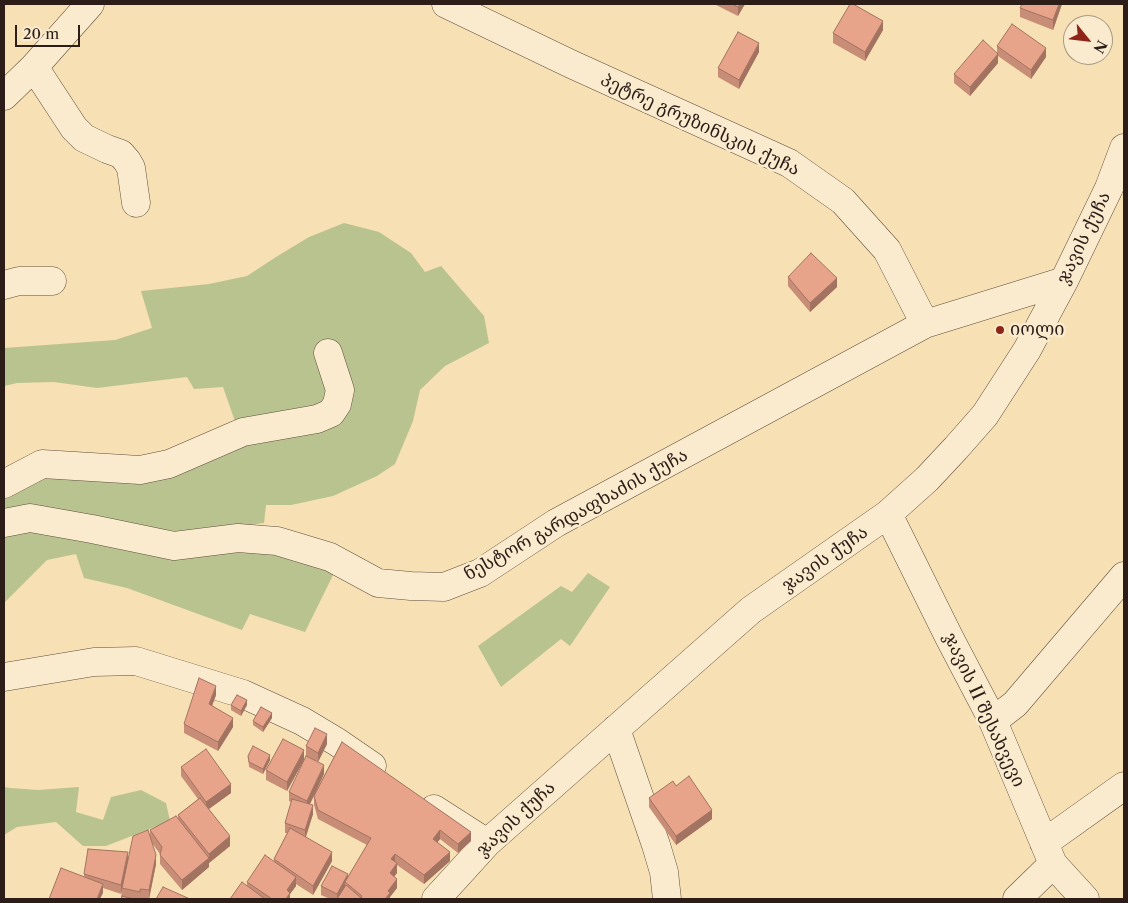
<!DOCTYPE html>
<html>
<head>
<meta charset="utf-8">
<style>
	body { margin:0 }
	#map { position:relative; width:1128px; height:903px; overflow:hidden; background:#f7e0b3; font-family:"Libre Caslon Text",serif }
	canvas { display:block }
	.frame { position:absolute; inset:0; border:5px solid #2c1d18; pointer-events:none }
	.north { position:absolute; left:1063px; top:15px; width:50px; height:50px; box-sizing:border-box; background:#faebce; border:1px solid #a89985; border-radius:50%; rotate:119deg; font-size:14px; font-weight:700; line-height:20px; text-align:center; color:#2c1d18 }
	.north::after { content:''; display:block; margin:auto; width:18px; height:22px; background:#8f2418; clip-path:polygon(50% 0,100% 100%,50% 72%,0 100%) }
	.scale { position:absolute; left:15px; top:25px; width:65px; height:22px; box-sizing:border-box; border:2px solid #2c1d18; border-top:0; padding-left:6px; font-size:15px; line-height:18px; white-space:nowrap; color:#2c1d18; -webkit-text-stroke:4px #faebce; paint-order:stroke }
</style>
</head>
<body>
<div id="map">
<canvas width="1128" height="903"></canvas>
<div class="frame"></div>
<div class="north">N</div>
<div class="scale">20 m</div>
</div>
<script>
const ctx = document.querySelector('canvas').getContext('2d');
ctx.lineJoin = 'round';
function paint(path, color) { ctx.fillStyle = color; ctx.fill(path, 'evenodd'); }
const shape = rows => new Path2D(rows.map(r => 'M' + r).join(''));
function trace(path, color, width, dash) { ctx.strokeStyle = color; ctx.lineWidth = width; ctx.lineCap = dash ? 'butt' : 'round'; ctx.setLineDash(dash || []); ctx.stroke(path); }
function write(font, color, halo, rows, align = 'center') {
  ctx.font = font + ' "Libre Caslon Text","Noto Serif Georgian",serif'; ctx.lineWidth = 5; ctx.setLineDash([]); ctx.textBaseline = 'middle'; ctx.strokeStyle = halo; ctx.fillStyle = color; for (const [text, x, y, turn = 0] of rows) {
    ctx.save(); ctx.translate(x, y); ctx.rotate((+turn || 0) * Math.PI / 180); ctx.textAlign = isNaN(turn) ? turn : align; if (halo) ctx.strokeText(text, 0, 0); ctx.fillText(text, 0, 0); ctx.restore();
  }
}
paint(shape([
	[344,223,379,232,411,253,425,272,441,266,484,316,489,343,445,366,420,390,413,421,395,464,377,476,333,496,291,505,266,505,264,523,193,533,137,527,4,519,4,489,44,474,140,480,237,427,223,387,194,389,187,377,97,388,54,382,17,383,4,386,4,348,115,340,152,328,141,291,209,284,247,276,276,257,309,237],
	[36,526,258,546,335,571,305,632,250,614,242,630,127,588,84,578,76,554,47,560,4,603,4,535],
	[588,573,610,587,570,646,561,639,501,687,478,646,561,586,572,592],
	[4,787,10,788,38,790,79,787,76,812,103,820,111,797,141,790,166,803,170,821,129,837,106,846,83,846,56,822,17,827,4,835]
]), '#b9c38f');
const minor = shape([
	[446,4,571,64,789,163,843,201,887,250,925,324],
	[34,67,74,128,84,138,107,149,121,154,127,161,131,168,136,203],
	[4,96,34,67,90,4],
	[4,285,19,281,52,281],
	[4,484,42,464,140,470,169,464,243,432,317,419,331,413,337,404,340,390,328,353],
	[888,514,949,637,993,721,1053,864,1085,899],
	[4,523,30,518,92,529,174,546,238,538,277,541,330,557,378,583,411,586,444,587,480,573,556,523,925,324,1064,281],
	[4,677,94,662,136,661,243,694,302,721,337,742,372,766],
	[993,721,1015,704,1124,576],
	[616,729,656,845,664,872,667,899],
	[434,809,487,843],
	[1044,843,1124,786],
	[436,899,487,843,751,610,888,514,927,479,956,448,985,415,1027,350,1064,281,1109,188,1124,148],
	[1017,899,1053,864]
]);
trace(minor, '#5f4e3f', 29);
trace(minor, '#faebce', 28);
paint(shape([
	[714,4,745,4,738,16],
	[1062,4,1053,30,1020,17,1020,8],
	[883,30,865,61,833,43,833,33],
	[997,46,1046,57,1031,79,998,56,998,63,970,96,954,83,954,74,997,52],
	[759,52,739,89,718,77,718,68],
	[788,277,837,287,810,312,788,286],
	[216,695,212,706,233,727,218,751,184,733,184,724],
	[231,705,247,705,241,716,231,710],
	[272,718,263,732,253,725,253,721],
	[342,742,471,841,458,853,440,839,437,843,450,861,424,884,397,865,397,873,394,876,397,888,390,897,390,899,330,899,321,895,321,886,348,877,367,845,318,819,314,805,314,796,310,804,313,814,306,837,332,861,313,895,296,884,296,886,290,894,290,899,230,899,247,885,247,882,274,861,274,859,287,833,285,833,285,823,291,802,289,801,289,792,324,774,316,791],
	[327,744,318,762,306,756,306,746],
	[248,756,270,760,263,774,249,767],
	[304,760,287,791,266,780,266,770],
	[181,767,231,793,209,809,230,846,209,863,209,867,182,890,160,864,160,854,152,843,156,864,149,899,140,898,140,899,121,899,122,890,121,894,103,888,103,893,84,877,84,874,128,858,150,835,150,830,178,819,178,815,198,799,181,776],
	[676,786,712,819,676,845,649,807,649,798]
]), '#c88d77');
paint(shape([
	[740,4,745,4,738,16,738,7],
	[1059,4,1062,4,1053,30,1053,20],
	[883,21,883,30,865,61,865,52],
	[759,43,759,52,739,89,739,80],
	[1046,48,1046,57,1031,79,1031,70],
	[998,54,998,63,970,96,970,87],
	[837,278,837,287,810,312,810,303],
	[216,686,216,695,209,714,209,704],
	[247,700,247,705,241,716,241,711],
	[272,713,272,718,263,732,263,727],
	[233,718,233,727,218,751,218,742],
	[327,734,327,744,318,762,318,753],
	[304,750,304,760,287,791,287,782],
	[270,755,270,760,263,774,263,769],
	[324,765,324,774,307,810,307,801],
	[231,784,231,793,206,811,206,802],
	[313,805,313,814,305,839,305,830],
	[712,810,712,819,676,845,676,836],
	[440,830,440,839,433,848,433,839],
	[471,832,471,841,458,853,458,844],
	[230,836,230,846,209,863,209,867,182,890,182,880,209,858,209,854],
	[128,852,128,861,121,894,121,885],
	[332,852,332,861,313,895,313,886],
	[450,852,450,861,424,884,424,875],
	[395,854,395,864,391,859],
	[156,855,156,864,149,899,149,890],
	[397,863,397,873,390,882,390,873],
	[348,874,348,883,345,882,345,889,337,899,337,894],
	[296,877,296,886,290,894,290,899,286,899,287,890],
	[397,879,397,888,390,897,390,899,385,899,388,891],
	[103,884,103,893,100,899,97,899]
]), '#a27361');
const building = shape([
	[732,4,740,4,738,7,732,4],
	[850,4,853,4,883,21,865,52,833,33,850,4],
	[1022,4,1059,4,1053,20,1020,8,1022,4],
	[1012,24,1046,48,1031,70,997,46,1012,24],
	[738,32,759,43,739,80,718,68,738,32],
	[983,40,998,54,970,87,954,74,983,40],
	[811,253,837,278,810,303,788,277,811,253],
	[199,678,216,686,209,704,233,718,218,742,184,724,199,678],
	[237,695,247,700,241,711,231,705,237,695],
	[261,707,272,713,263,727,253,721,261,707],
	[315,728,327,734,318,753,306,746,315,728],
	[283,739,304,750,287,782,266,770,283,739],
	[342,742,471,832,458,844,440,830,433,839,450,852,424,875,395,854,391,859,397,863,390,873,397,879,388,891,390,893,385,899,337,899,346,885,361,898,362,896,345,882,371,838,318,810,314,796,342,742],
	[253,746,270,755,263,769,249,762,248,756,253,746],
	[206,749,231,784,206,802,181,767,206,749],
	[306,756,324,765,307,801,289,792,306,756],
	[689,776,712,810,676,836,649,798,673,781,676,786,689,776],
	[200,798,230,836,209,854,178,815,200,798],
	[292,799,313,805,305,830,285,823,292,799],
	[176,816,209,858,182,880,160,855,162,847,150,830,176,816],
	[290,828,332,852,313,886,274,859,290,828],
	[148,830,156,855,149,890,140,889,140,892,122,888,133,836,148,830],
	[88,849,128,852,121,885,84,874,88,849],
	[265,855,296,877,287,890,290,893,286,899,272,899,247,882,265,855],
	[332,866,348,874,337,894,321,886,332,866],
	[61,868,103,884,97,899,49,899,61,868],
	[242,882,265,899,230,899,242,882],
	[163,887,190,899,156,899,163,887],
	[122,896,134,899,121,899,122,896]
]);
paint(building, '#e8a48a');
trace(building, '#a27361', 1);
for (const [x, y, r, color] of [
	[1000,330,5,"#8f2418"]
]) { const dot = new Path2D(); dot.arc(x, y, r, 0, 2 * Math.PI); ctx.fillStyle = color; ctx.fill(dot); trace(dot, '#faebce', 2); }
write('18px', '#2c1d18', '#faebce', [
	["პეტრე გრუზინსკის ქუჩა",700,125,25],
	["ჯავის ქუჩა",1084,238,-64],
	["ნესტორ გარდაფხაძის ქუჩა",576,515,-29],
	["ჯავის ქუჩა",825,559,-35],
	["ჯავის II შესახვევი",984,710,65],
	["ჯავის ქუჩა",516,819,-43]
]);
write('18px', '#2c1d18', '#faebce', [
	["იოლი",1010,330]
], 'left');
</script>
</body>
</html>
